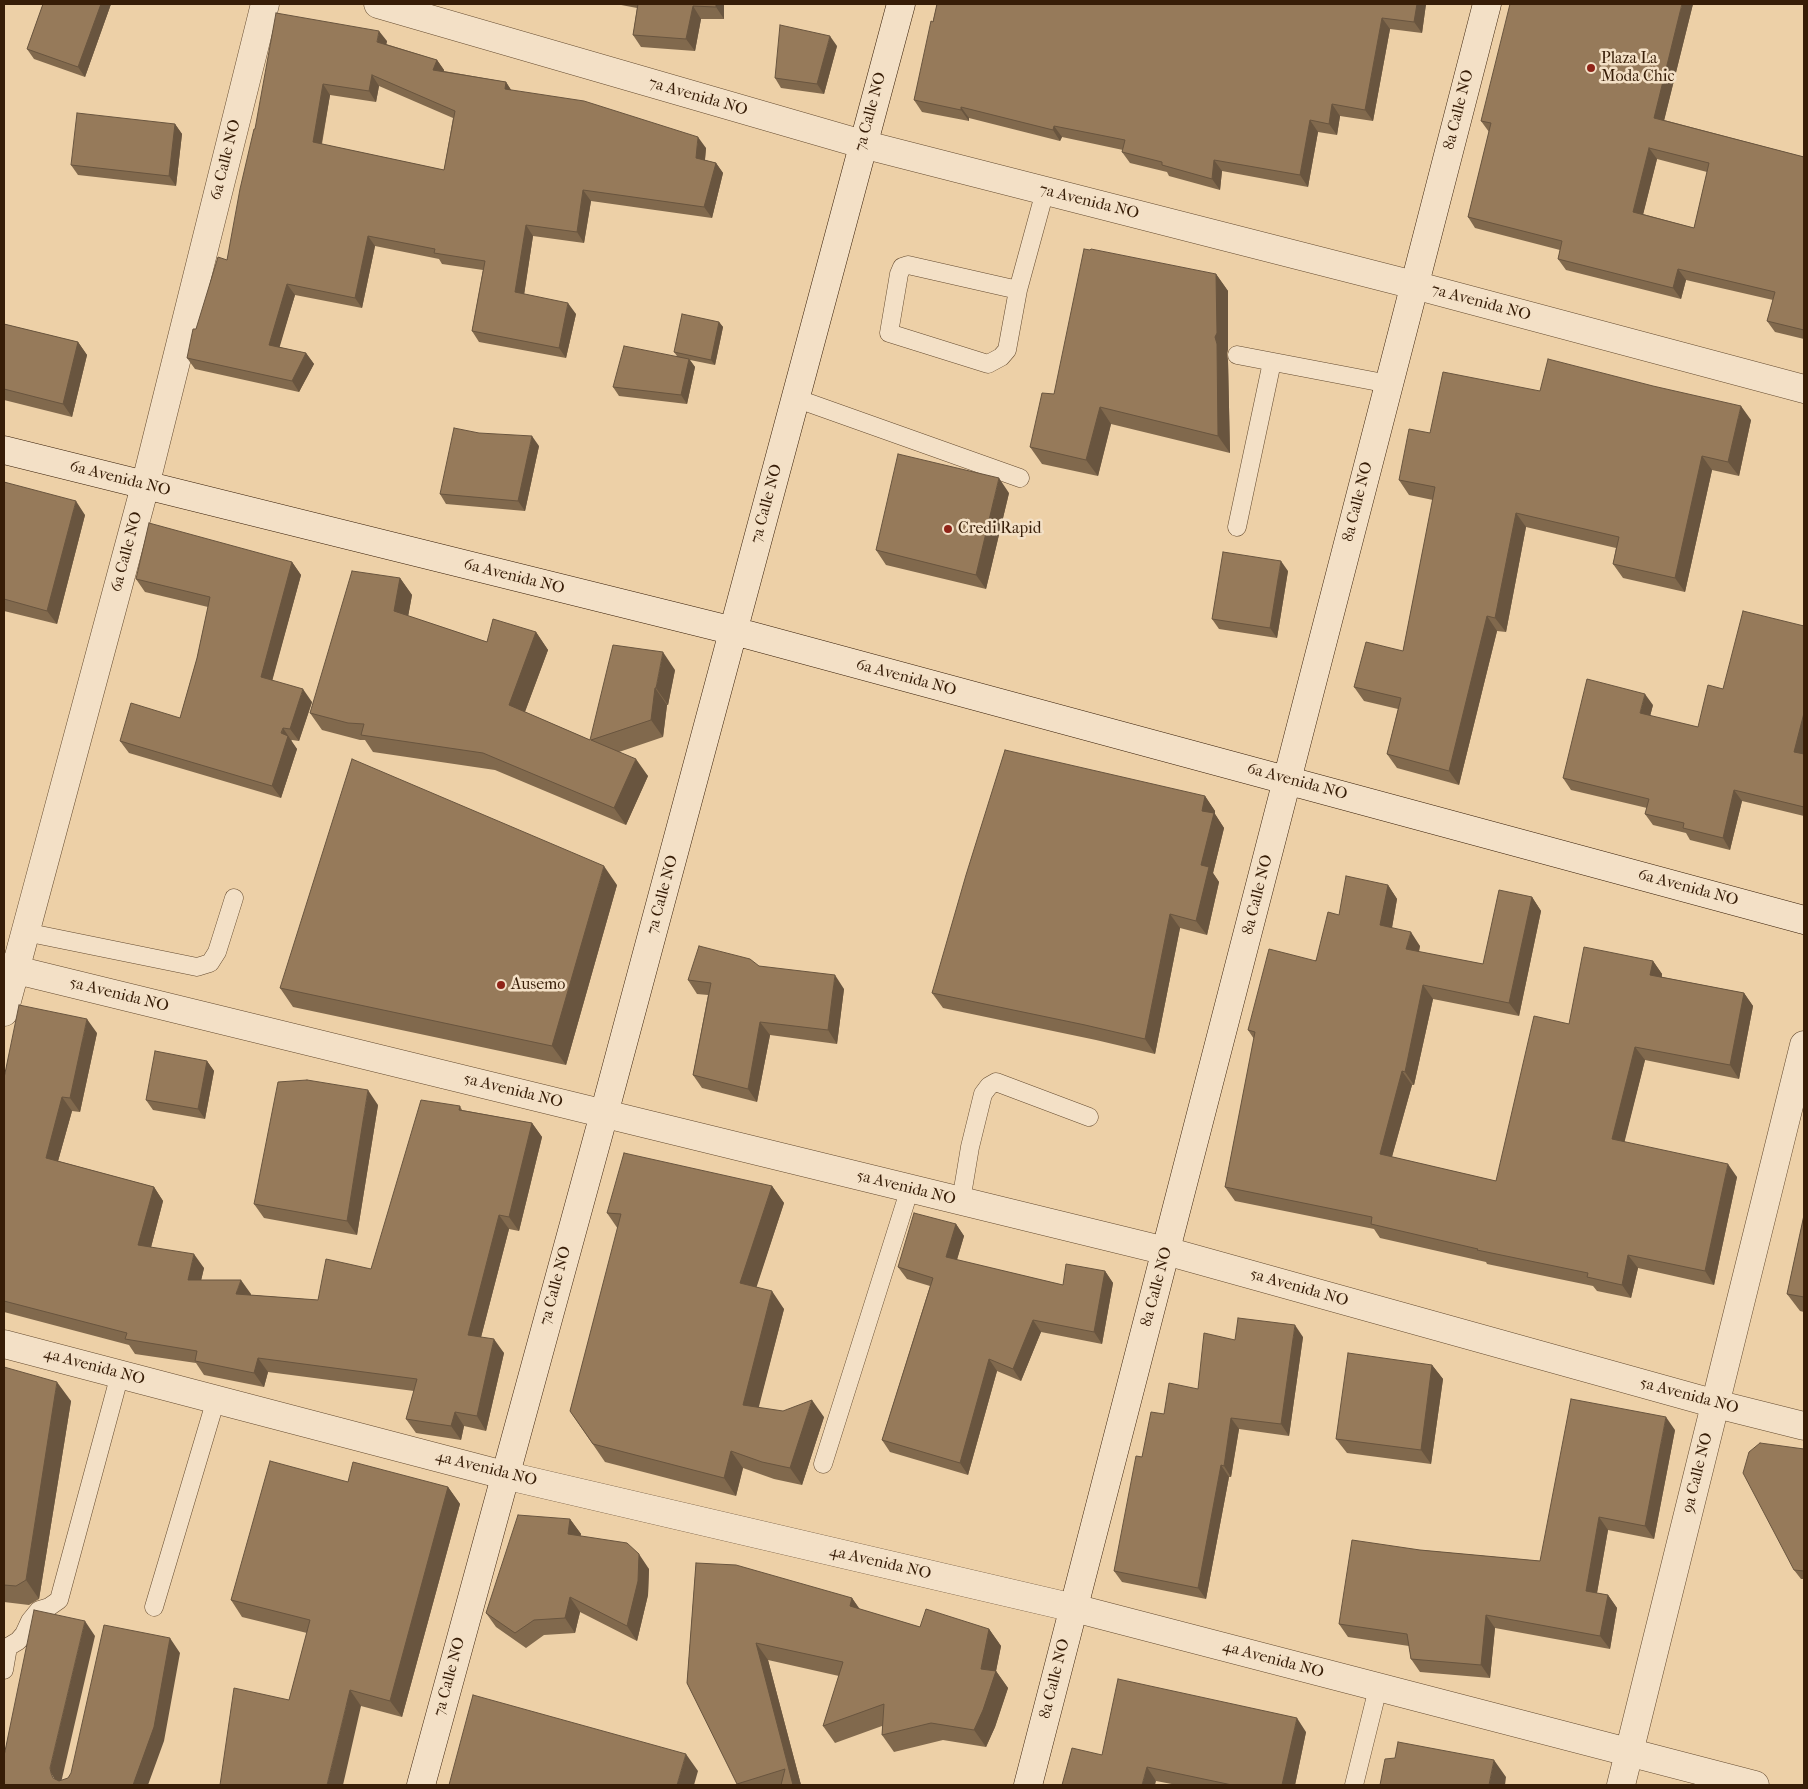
<!DOCTYPE html>
<html>
<head>
<meta charset="utf-8">
<style>
	body { margin:0 }
	#map { position:relative; width:1808px; height:1789px; overflow:hidden; background:#edd0a7; font-family:"IM FELL French Canon",serif }
	canvas { display:block }
	.frame { position:absolute; inset:0; border:5px solid #371d07; pointer-events:none }
</style>
</head>
<body>
<div id="map">
<canvas width="1808" height="1789"></canvas>
<div class="frame"></div>
</div>
<script>
const ctx = document.querySelector('canvas').getContext('2d');
ctx.lineJoin = 'round';
const shape = rows => new Path2D(rows.map(r => 'M' + r).join(''));
function trace(path, color, width, dash) { ctx.strokeStyle = color; ctx.lineWidth = width; ctx.lineCap = dash ? 'butt' : 'round'; ctx.setLineDash(dash || []); ctx.stroke(path); }
function paint(path, color) { ctx.fillStyle = color; ctx.fill(path, 'evenodd'); }
function write(font, color, halo, rows, align = 'center') {
  ctx.font = font + ' "IM FELL French Canon",serif'; ctx.lineWidth = 5; ctx.setLineDash([]); ctx.textBaseline = 'middle'; ctx.strokeStyle = halo; ctx.fillStyle = color; for (const [text, x, y, turn = 0] of rows) {
    ctx.save(); ctx.translate(x, y); ctx.rotate((+turn || 0) * Math.PI / 180); ctx.textAlign = isNaN(turn) ? turn : align; if (halo) ctx.strokeText(text, 0, 0); ctx.fillText(text, 0, 0); ctx.restore();
  }
}
const lane = shape([
	[1018,290,908,265,902,267,899,274,889,333,988,364,1001,357,1007,350,1018,290,1045,191],
	[1237,355,1389,384],
	[795,398,1020,478],
	[1237,527,1272,362],
	[25,932,197,967,210,963,217,952,234,898],
	[961,1201,970,1147,983,1094,989,1086,996,1082,1089,1117],
	[823,1464,910,1188],
	[154,1607,216,1399],
	[4,1670,8,1647,18,1641,24,1634,30,1621,39,1610,49,1607,59,1600,120,1374],
	[1354,1785,1378,1688]
]);
const street = shape([
	[378,4,862,144,1414,285,1804,389],
	[4,967,1166,1251,1716,1404,1804,1426],
	[4,1012,145,486,265,4],
	[4,1344,504,1475,1074,1608,1755,1785],
	[1621,1785,1804,1045]
]);
const secondary = shape([
	[4,450,734,631,1804,920],
	[421,1785,604,1114,901,4],
	[1028,1785,1487,4]
]);
trace(lane, '#644a2f', 19);
trace(street, '#644a2f', 29);
trace(secondary, '#371d07', 29);
trace(lane, '#f3e0c6', 18);
trace(street, '#f3e0c6', 28);
trace(secondary, '#f3e0c6', 28);
paint(shape([
	[43,4,111,4,85,77,34,59,27,49],
	[616,4,724,4,724,19,701,19,695,51,641,47,633,35,637,8],
	[937,4,1426,4,1422,33,1390,29,1373,121,1340,116,1337,135,1318,132,1308,187,1222,171,1220,190,1169,176,1167,172,1130,163,1122,152,1123,150,1062,137,1060,141,969,118,969,121,922,112,914,100],
	[1693,4,1664,120,1804,157,1804,339,1775,332,1767,321,1773,300,1686,280,1681,299,1566,270,1558,259,1560,250,1475,228,1468,217,1489,132,1481,121],
	[1657,159,1707,172,1694,228,1643,214],
	[387,41,386,44,437,60,444,70,444,71,506,82,511,90,706,148,705,160,716,163,723,173,712,218,591,201,584,243,533,236,524,294,576,314,566,358,479,342,472,331,483,270,442,264,439,259,375,246,362,308,295,295,279,347,306,353,314,364,299,392,195,369,187,358,196,329,227,260,255,129],
	[379,86,453,118,444,170,322,144,330,95,376,102],
	[837,46,824,94,781,88,775,78],
	[175,124,182,134,176,186,78,175,71,165],
	[1216,274,1228,291,1228,349,1227,354,1228,361,1230,453,1111,424,1098,476,1042,464,1030,447,1054,394],
	[719,322,723,327,715,365,690,360,695,367,687,404,619,396,613,387,677,356,674,352],
	[4,324,78,342,87,355,72,417,4,400],
	[1540,391,1751,420,1739,476,1712,470,1685,592,1623,578,1613,564,1616,548,1526,527,1506,632,1497,631,1459,785,1397,768,1387,754,1398,709,1364,701,1354,687,1403,651,1433,500,1409,495,1399,480,1430,433],
	[539,446,525,511,446,504,440,494],
	[4,482,85,515,57,624,4,611],
	[1009,493,986,589,886,565,876,550],
	[292,562,301,575,272,680,312,702,299,741,292,740,291,741,297,749,281,798,129,753,120,741,180,718,197,658,208,607,145,592,136,579],
	[1288,571,1277,638,1219,629,1212,619],
	[400,578,412,595,408,616,487,642,536,632,548,650,525,712,590,740,675,670,668,705,667,705,663,737,619,752,648,776,626,825,495,770,373,752,365,740,360,740,322,730,310,713],
	[1804,626,1804,816,1742,801,1730,850,1690,840,1686,833,1653,825,1645,814,1647,808,1571,790,1563,778,1653,705,1650,716,1698,727,1723,689],
	[1205,796,1215,811,1215,814,1224,828,1213,873,1219,882,1207,935,1180,928,1155,1054,1096,1040,943,1008,932,993],
	[617,885,566,1065,293,1007,280,988],
	[1388,885,1397,899,1392,928,1420,946,1419,952,1483,964,1532,897,1541,911,1519,1016,1433,999,1414,1085,1412,1085,1392,1157,1496,1181,1569,1024,1653,961,1662,974,1662,977,1744,993,1753,1006,1739,1079,1645,1060,1624,1142,1737,1177,1714,1285,1638,1268,1631,1298,1597,1291,1593,1286,1487,1264,1486,1262,1380,1238,1374,1229,1235,1201,1225,1187,1254,1039,1248,1030],
	[759,966,844,989,837,1044,770,1035,757,1102,702,1088,693,1075,708,995,697,994,688,980],
	[97,1033,80,1112,72,1111,58,1161,154,1187,163,1201,151,1247,204,1268,201,1280,251,1294,251,1295,318,1300,371,1269,460,1106,462,1110,532,1123,542,1137,519,1231,509,1229,481,1337,504,1353,486,1431,464,1426,461,1440,416,1433,406,1419,414,1391,268,1372,264,1387,204,1375,196,1363,135,1354,129,1345,4,1312,4,1078],
	[207,1061,214,1071,205,1119,153,1110,146,1100],
	[378,1105,357,1235,264,1218,254,1204],
	[772,1186,784,1203,756,1287,784,1309,758,1408,824,1417,802,1485,774,1479,743,1468,736,1496,605,1462,570,1411,618,1229,607,1213],
	[1804,1215,1804,1312,1800,1311,1787,1294],
	[956,1224,964,1236,957,1260,1063,1285,1105,1271,1113,1283,1102,1344,1041,1332,1021,1381,997,1371,968,1475,890,1452,882,1440,930,1286,907,1279,898,1267],
	[1303,1337,1289,1436,1239,1429,1231,1477,1229,1477,1206,1599,1122,1582,1114,1571,1142,1457,1164,1414,1198,1389,1235,1340],
	[1432,1365,1443,1379,1431,1464,1347,1453,1336,1439],
	[4,1367,71,1401,39,1599,29,1605,4,1602],
	[1675,1430,1654,1539,1608,1530,1597,1593,1608,1595,1617,1608,1610,1649,1495,1628,1490,1678,1420,1672,1411,1659,1409,1646,1348,1637,1339,1624,1420,1550,1540,1561],
	[1804,1449,1804,1579,1801,1579,1794,1570],
	[348,1482,448,1487,460,1504,402,1717,361,1706,289,1700,307,1633,242,1617,231,1600],
	[570,1519,581,1534,580,1536,649,1569,648,1595,637,1641,580,1612,575,1633,544,1635,526,1648,496,1627,486,1613],
	[696,1563,852,1598,859,1609,920,1627,989,1629,1001,1646,996,1671,1008,1688,995,1727,986,1747,943,1740,894,1752,882,1735,882,1726,835,1743,823,1726,839,1676,768,1660,801,1785,738,1785,687,1683],
	[1306,1732,1295,1785,1177,1785,1156,1781,1102,1755]
]), '#81694d');
paint(shape([
	[101,4,111,4,85,77,78,67],
	[716,4,724,4,724,19,716,7],
	[1417,4,1426,4,1422,33,1414,22],
	[1682,4,1693,4,1662,129,1654,118],
	[693,6,701,19,695,51,686,39],
	[1382,18,1390,29,1373,121,1365,110],
	[379,31,387,41,385,52,377,42],
	[830,36,837,46,824,94,817,84],
	[437,60,444,70,441,80,433,70],
	[372,75,379,86,376,102,369,91],
	[506,82,513,93,505,89],
	[323,84,330,95,320,152,313,142],
	[1332,104,1340,116,1337,135,1329,124],
	[961,107,969,118,969,121,961,110],
	[1310,120,1318,132,1308,187,1300,175],
	[175,124,182,134,176,186,169,176],
	[1054,126,1062,137,1060,141,1053,130],
	[698,137,706,148,704,169,696,158],
	[1649,148,1657,159,1641,223,1633,212],
	[1214,160,1222,171,1220,190,1212,179],
	[716,163,723,173,712,218,704,207],
	[583,190,591,201,584,243,577,232],
	[526,225,533,236,523,302,515,292],
	[368,236,375,246,362,308,355,298],
	[1678,269,1686,280,1681,299,1673,288],
	[1216,274,1228,291,1228,349,1227,354,1228,361,1230,453,1218,436,1215,337],
	[287,284,295,295,277,356,269,345],
	[568,303,576,314,566,358,559,348],
	[719,322,723,327,715,365,711,360],
	[78,342,87,355,72,417,63,404],
	[306,353,314,364,299,392,292,381],
	[689,359,695,367,687,404,681,395],
	[1741,406,1751,420,1739,476,1728,462],
	[1100,407,1111,424,1098,476,1086,460],
	[532,436,539,446,525,511,518,501],
	[1702,456,1712,470,1685,592,1675,578],
	[999,478,1009,493,986,589,976,575],
	[76,501,85,515,57,624,47,611],
	[1516,513,1526,527,1506,632,1495,618],
	[1281,561,1288,571,1277,638,1270,628],
	[292,562,301,575,270,689,261,677],
	[400,578,412,595,406,628,394,611],
	[1487,616,1497,631,1459,785,1449,771],
	[536,632,548,650,521,722,509,705],
	[663,652,675,670,668,705,656,688],
	[655,688,667,705,663,737,651,720],
	[303,689,312,702,299,741,290,729],
	[1645,694,1653,705,1648,724,1640,713],
	[1804,713,1804,755,1794,752],
	[283,728,297,749,281,798,272,786],
	[636,759,648,776,626,825,614,808],
	[1734,790,1742,801,1730,850,1723,838],
	[1205,796,1215,811,1215,814,1224,828,1213,873,1219,882,1207,935,1196,921,1201,865,1202,811],
	[604,866,617,885,566,1065,552,1046],
	[1388,885,1397,899,1390,938,1380,925],
	[1532,897,1541,911,1519,1016,1509,1003],
	[1170,914,1180,928,1155,1054,1145,1039],
	[1411,932,1420,946,1416,963,1406,949],
	[1653,961,1662,974,1659,988,1650,975],
	[835,975,844,989,837,1044,828,1030],
	[1423,985,1433,999,1414,1085,1405,1072],
	[1744,993,1753,1006,1739,1079,1730,1065],
	[87,1019,97,1033,80,1112,70,1098],
	[760,1022,770,1035,757,1102,748,1089],
	[1635,1047,1645,1060,1622,1152,1612,1139],
	[207,1061,214,1071,205,1119,198,1109],
	[1402,1071,1412,1085,1389,1167,1380,1154],
	[368,1090,378,1105,357,1235,347,1221],
	[62,1097,72,1111,55,1172,46,1158],
	[532,1123,542,1137,519,1231,509,1217],
	[1728,1164,1737,1177,1714,1285,1705,1271],
	[772,1186,784,1203,752,1301,740,1283],
	[154,1187,163,1201,148,1259,138,1245],
	[499,1215,509,1229,478,1349,468,1335],
	[956,1224,964,1236,954,1269,946,1257],
	[194,1254,204,1268,198,1294,188,1280],
	[1628,1255,1638,1268,1631,1298,1622,1285],
	[1105,1271,1113,1283,1102,1344,1094,1332],
	[241,1280,251,1294,246,1308,236,1294],
	[772,1291,784,1309,755,1422,743,1405],
	[1033,1320,1041,1332,1021,1381,1013,1369],
	[1295,1325,1303,1337,1289,1436,1281,1424],
	[494,1339,504,1353,486,1431,477,1416],
	[258,1358,268,1372,264,1387,254,1373],
	[989,1359,997,1371,968,1475,960,1463],
	[1432,1365,1443,1379,1431,1464,1421,1450],
	[57,1382,71,1401,39,1599,26,1580],
	[812,1400,824,1417,802,1485,790,1468],
	[455,1412,464,1426,461,1440,451,1426],
	[1666,1417,1675,1430,1654,1539,1645,1526],
	[1231,1418,1239,1429,1231,1477,1224,1466],
	[731,1451,743,1468,736,1496,724,1478],
	[1221,1465,1229,1477,1206,1599,1198,1588],
	[448,1487,460,1504,402,1717,390,1701],
	[1599,1517,1608,1530,1595,1604,1586,1591],
	[570,1519,581,1534,578,1548,568,1534],
	[639,1554,649,1569,648,1595,637,1641,627,1626],
	[1608,1595,1617,1608,1610,1649,1600,1636],
	[570,1597,580,1612,575,1633,565,1618],
	[852,1598,864,1615,850,1606],
	[1486,1615,1495,1628,1490,1678,1481,1665],
	[85,1621,95,1636,61,1783,58,1785,51,1773,50,1768],
	[989,1629,1001,1646,996,1671,1008,1688,995,1727,986,1747,974,1730,981,1669],
	[170,1638,180,1653,164,1741,148,1785,133,1785],
	[756,1643,768,1660,801,1785,793,1785],
	[350,1690,361,1706,343,1785,327,1785],
	[1297,1718,1306,1732,1295,1785,1282,1785],
	[686,1754,698,1771,694,1785,677,1785],
	[1494,1760,1506,1777,1505,1785,1489,1785],
	[1147,1767,1156,1781,1155,1785,1142,1785]
]), '#69553f');
const building = shape([
	[43,4,101,4,78,67,27,49,43,4],
	[638,4,716,4,716,7,693,6,686,39,633,35,638,4],
	[937,4,1417,4,1414,22,1382,18,1365,110,1332,104,1329,124,1310,120,1300,175,1214,160,1212,179,1162,165,1162,162,1122,152,1125,140,1054,126,1053,130,961,107,961,110,914,100,931,21,933,22,937,4],
	[1510,4,1682,4,1654,118,1804,157,1804,330,1767,321,1775,292,1678,269,1673,288,1558,259,1562,241,1468,217,1491,123,1481,121,1510,4],
	[1649,148,1709,163,1694,228,1633,212,1649,148],
	[276,13,379,31,377,42,437,60,433,70,506,82,505,89,584,101,698,137,696,158,716,163,704,207,583,190,577,232,526,225,515,292,568,303,559,348,472,331,485,261,434,253,435,249,368,236,355,298,287,284,269,345,306,353,292,381,187,358,193,329,196,329,218,257,227,260,240,189,254,129,255,129,276,13],
	[372,75,455,111,444,170,313,142,323,84,369,91,372,75],
	[780,25,830,36,817,84,775,78,780,25],
	[77,113,175,124,169,176,71,165,77,113],
	[1084,249,1090,250,1091,249,1216,274,1217,333,1215,337,1217,344,1218,436,1100,407,1086,460,1030,447,1042,393,1054,394,1084,249],
	[682,314,719,322,711,360,674,352,682,314],
	[4,324,78,342,63,404,4,389,4,324],
	[624,346,689,359,681,395,613,387,624,346],
	[1548,359,1653,386,1741,406,1728,462,1702,456,1675,578,1613,564,1619,537,1516,513,1495,618,1487,616,1449,771,1387,754,1401,698,1354,687,1366,642,1403,651,1435,487,1399,480,1409,429,1430,433,1443,372,1540,391,1548,359],
	[454,428,479,433,532,436,518,501,440,494,454,428],
	[898,454,999,478,976,575,876,550,898,454],
	[4,482,76,501,47,611,4,599,4,482],
	[149,523,292,562,261,677,303,689,290,729,283,728,281,733,288,736,272,786,120,741,131,703,180,718,197,658,210,597,136,579,149,523],
	[1223,552,1281,561,1270,628,1212,619,1223,552],
	[352,571,400,578,394,611,487,642,493,619,536,632,509,705,590,740,613,645,663,652,656,688,655,688,651,720,591,740,636,759,614,808,483,753,361,735,364,724,348,723,310,713,352,571],
	[1743,611,1804,626,1804,713,1794,752,1804,754,1804,807,1734,790,1723,838,1683,828,1684,823,1645,814,1649,799,1563,778,1587,679,1645,694,1640,713,1698,727,1708,685,1723,689,1743,611],
	[1005,750,1205,796,1202,811,1214,813,1201,865,1209,867,1196,921,1170,914,1145,1039,1085,1025,932,993,966,875,1005,750],
	[352,759,604,866,552,1046,280,988,352,759],
	[1346,876,1388,885,1380,925,1411,932,1406,949,1483,964,1499,890,1532,897,1509,1003,1423,985,1405,1072,1402,1071,1380,1154,1496,1181,1534,1016,1569,1024,1584,947,1653,961,1650,975,1744,993,1730,1065,1635,1047,1612,1139,1728,1164,1705,1271,1628,1255,1622,1285,1587,1277,1588,1273,1477,1250,1478,1249,1371,1224,1372,1217,1225,1187,1255,1032,1248,1030,1269,949,1316,961,1328,912,1339,915,1346,876],
	[699,946,750,959,759,966,835,975,828,1030,760,1022,748,1089,693,1075,711,983,688,980,699,946],
	[19,1005,87,1019,70,1098,62,1097,46,1158,154,1187,138,1245,194,1254,188,1280,241,1280,236,1294,318,1300,326,1259,371,1269,421,1100,460,1106,459,1110,532,1123,509,1217,499,1215,468,1335,494,1339,477,1416,455,1412,451,1426,406,1419,417,1379,258,1358,254,1373,195,1361,197,1351,125,1339,127,1333,4,1301,4,1078,19,1005],
	[155,1051,207,1061,198,1109,146,1100,155,1051],
	[307,1080,368,1090,347,1221,254,1204,278,1082,307,1080],
	[624,1153,772,1186,740,1283,772,1291,743,1405,783,1411,812,1400,790,1468,762,1462,731,1451,724,1478,593,1444,570,1411,621,1214,607,1213,624,1153],
	[914,1213,956,1224,946,1257,1063,1285,1066,1264,1105,1271,1094,1332,1033,1320,1013,1369,989,1359,960,1463,882,1440,933,1278,898,1267,914,1213],
	[1804,1215,1804,1297,1787,1294,1804,1215],
	[1238,1318,1295,1325,1281,1424,1231,1418,1224,1466,1221,1465,1198,1588,1114,1571,1136,1456,1142,1457,1151,1412,1164,1414,1169,1383,1198,1389,1204,1333,1235,1340,1238,1318],
	[1348,1353,1432,1365,1421,1450,1336,1439,1348,1353],
	[4,1367,57,1382,26,1580,16,1586,4,1585,4,1367],
	[1571,1399,1666,1417,1645,1526,1599,1517,1586,1591,1608,1595,1600,1636,1486,1615,1481,1665,1411,1659,1407,1634,1339,1624,1352,1540,1420,1550,1540,1561,1571,1399],
	[1760,1443,1804,1449,1804,1571,1794,1570,1743,1473,1749,1452,1760,1443],
	[270,1461,348,1482,353,1462,448,1487,390,1701,350,1690,327,1785,220,1785,234,1688,289,1700,310,1620,231,1600,270,1461],
	[518,1515,570,1519,568,1534,627,1543,639,1554,638,1581,627,1626,570,1597,565,1618,534,1620,515,1633,486,1613,518,1515],
	[696,1563,736,1565,852,1598,850,1606,920,1627,926,1609,989,1629,981,1669,996,1671,983,1710,974,1730,931,1723,882,1735,884,1704,823,1726,843,1662,756,1643,793,1785,781,1785,785,1769,737,1784,687,1683,696,1563],
	[34,1610,85,1621,50,1768,51,1773,53,1778,59,1781,68,1778,71,1773,104,1625,170,1638,154,1727,133,1785,4,1785,4,1756,34,1610],
	[1118,1679,1297,1718,1282,1785,1232,1785,1147,1767,1142,1785,1062,1785,1072,1748,1102,1755,1118,1679],
	[473,1695,686,1754,677,1785,449,1785,473,1695],
	[1398,1742,1494,1760,1489,1785,1380,1785,1385,1759,1395,1758,1398,1742]
]);
paint(building, '#967a5a');
trace(building, '#69553f', 1);
for (const [x, y, r, color] of [
	[1591,68,5,"#8f2418"],
	[948,529,5,"#8f2418"],
	[501,985,5,"#8f2418"]
]) { const dot = new Path2D(); dot.arc(x, y, r, 0, 2 * Math.PI); ctx.fillStyle = color; ctx.fill(dot); trace(dot, '#f3e0c6', 2); }
write('16px', '#371d07', '#f3e0c6', [
	["Plaza La",1601,59],
	["Moda Chic",1601,77],
	["Credi Rapid",958,529],
	["Ausemo",511,985]
], 'left');
write('16px', '#371d07', '#f3e0c6', [
	["7a Avenida NO",698,97,16],
	["8a Calle NO",1459,110,-76],
	["7a Calle NO",871,112,-75],
	["6a Calle NO",226,160,-76],
	["7a Avenida NO",1089,202,14],
	["7a Avenida NO",1481,303,15],
	["6a Avenida NO",120,479,14],
	["8a Calle NO",1358,502,-76],
	["7a Calle NO",767,504,-75],
	["6a Calle NO",127,552,-75],
	["6a Avenida NO",514,577,14],
	["6a Avenida NO",906,678,15],
	["6a Avenida NO",1297,782,15],
	["6a Avenida NO",1688,888,15],
	["7a Calle NO",663,895,-75],
	["8a Calle NO",1258,895,-76],
	["5a Avenida NO",119,995,14],
	["5a Avenida NO",513,1091,14],
	["5a Avenida NO",906,1188,14],
	["7a Calle NO",556,1286,-75],
	["8a Calle NO",1157,1287,-75],
	["5a Avenida NO",1299,1288,16],
	["4a Avenida NO",94,1367,15],
	["5a Avenida NO",1689,1396,15],
	["4a Avenida NO",486,1469,14],
	["9a Calle NO",1698,1473,-76],
	["4a Avenida NO",880,1563,13],
	["4a Avenida NO",1273,1660,15],
	["7a Calle NO",450,1677,-75],
	["8a Calle NO",1055,1679,-76]
]);
</script>
</body>
</html>
